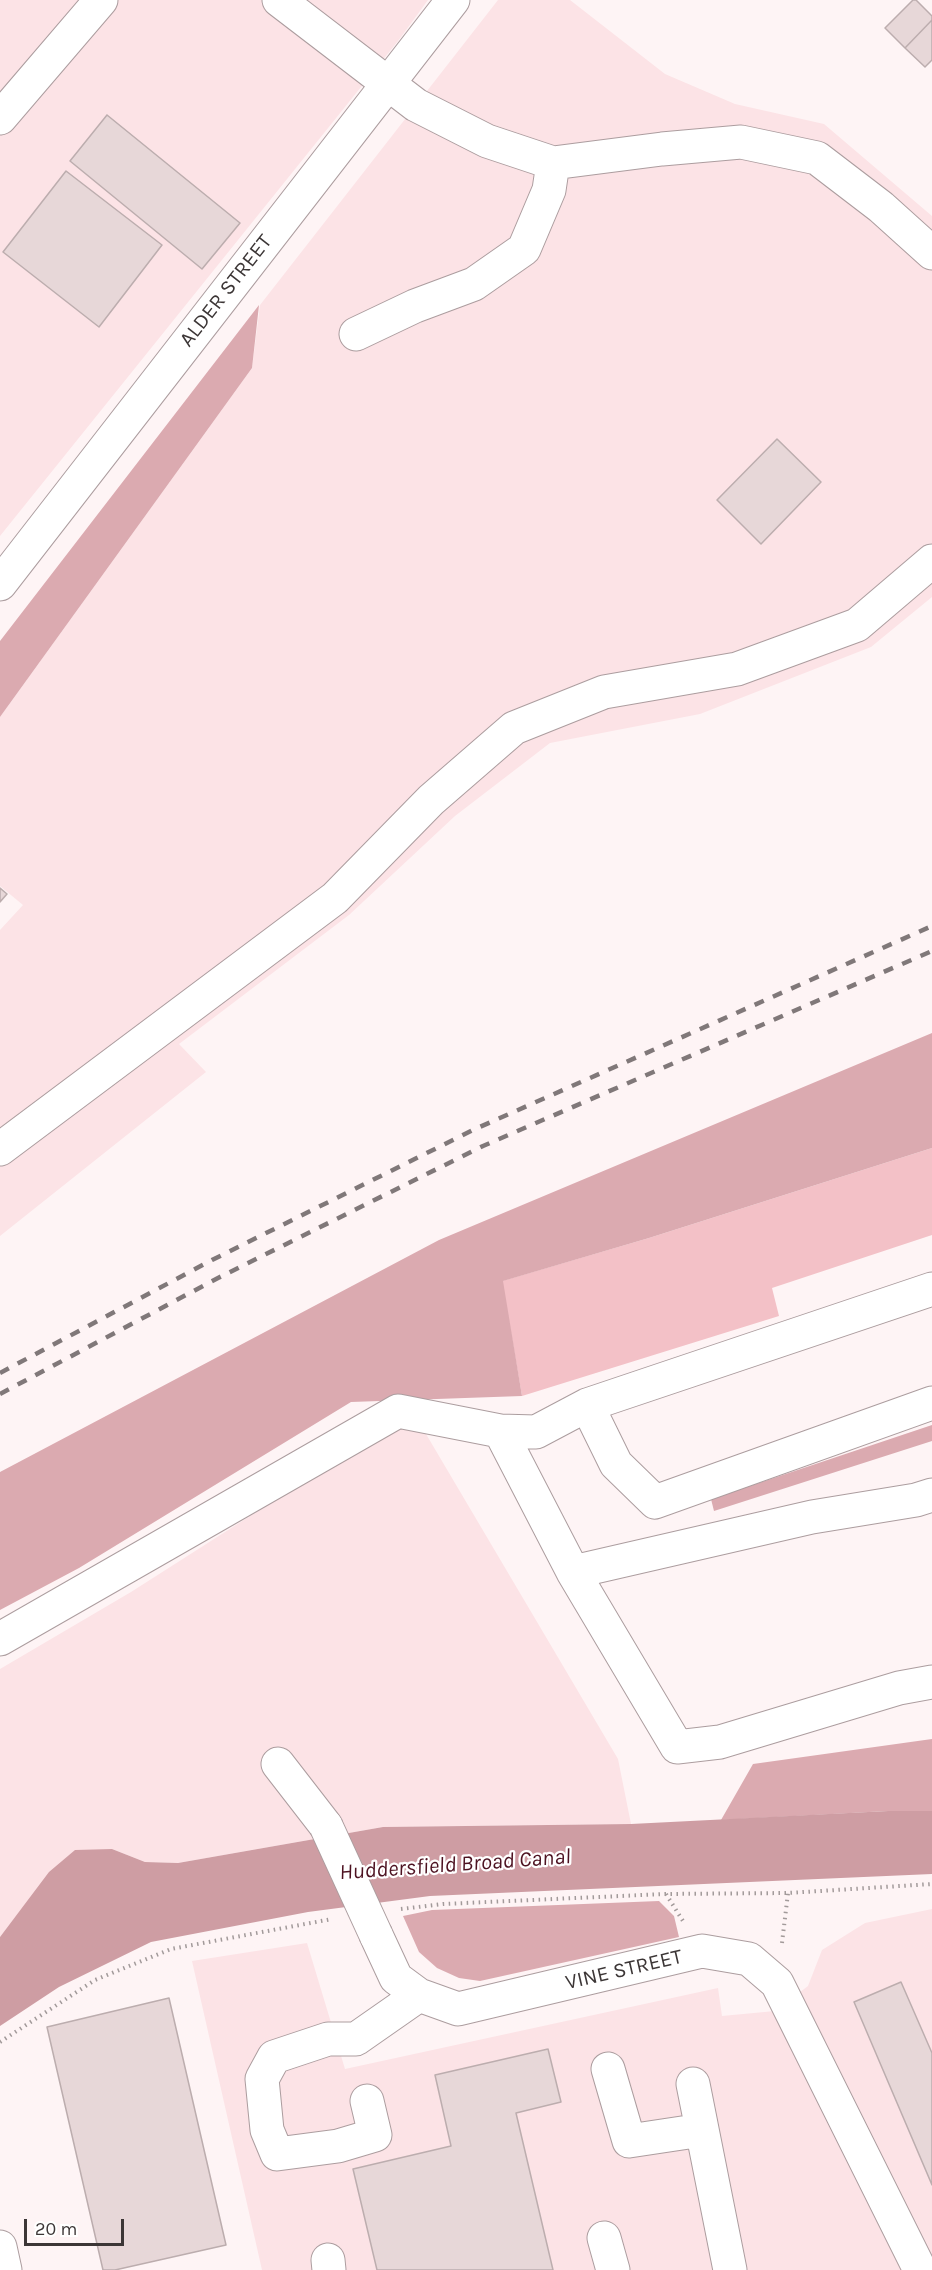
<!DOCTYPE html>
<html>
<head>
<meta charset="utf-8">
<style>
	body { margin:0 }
	#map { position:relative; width:932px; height:2270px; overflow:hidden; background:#fef4f5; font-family:Karla,sans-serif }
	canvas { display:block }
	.scale { position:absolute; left:24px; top:2219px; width:100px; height:27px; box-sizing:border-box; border:3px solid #3c3636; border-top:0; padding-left:8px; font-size:18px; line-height:21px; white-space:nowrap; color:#3c3636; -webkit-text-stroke:4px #fff; paint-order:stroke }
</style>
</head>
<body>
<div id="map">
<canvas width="932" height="2270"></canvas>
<div class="scale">20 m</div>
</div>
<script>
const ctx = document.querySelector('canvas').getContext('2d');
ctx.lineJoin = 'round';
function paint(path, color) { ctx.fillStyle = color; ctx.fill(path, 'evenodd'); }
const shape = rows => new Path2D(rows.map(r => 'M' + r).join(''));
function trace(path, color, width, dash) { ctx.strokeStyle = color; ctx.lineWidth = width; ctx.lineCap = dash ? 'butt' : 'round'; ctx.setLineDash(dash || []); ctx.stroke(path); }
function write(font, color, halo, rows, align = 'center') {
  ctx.font = font + ' Karla,sans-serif'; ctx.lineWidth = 4.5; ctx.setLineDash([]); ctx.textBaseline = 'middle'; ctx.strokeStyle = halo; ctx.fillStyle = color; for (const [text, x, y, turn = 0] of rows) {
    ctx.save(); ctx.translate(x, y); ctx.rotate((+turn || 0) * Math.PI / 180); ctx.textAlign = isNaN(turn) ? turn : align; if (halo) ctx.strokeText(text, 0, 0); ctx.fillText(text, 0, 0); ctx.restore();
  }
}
paint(shape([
	[0,0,428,0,398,41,0,536],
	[498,0,570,0,665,74,735,104,824,124,932,216,932,597,871,647,700,714,550,743,455,816,349,915,179,1044,206,1072,0,1236,0,930,23,905,0,886,0,717,252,368,260,305],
	[413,1412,618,1759,631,1824,383,1827,178,1863,145,1862,112,1849,21,1910,0,1937,0,1669,131,1592],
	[932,1909,932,2270,262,2270,192,1961,307,1943,345,2069,718,1988,722,2016,775,2011,808,1986,822,1950,865,1923]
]), '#fce3e6');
paint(shape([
	[932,1148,932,1235,772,1288,779,1316,522,1396,502,1281,649,1238]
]), '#f3c1c7');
paint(shape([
	[259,305,252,368,0,717,0,641],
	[932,1033,932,1148,649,1238,503,1281,522,1396,351,1402,79,1568,0,1610,0,1472,439,1240],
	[932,1425,932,1441,714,1511,711,1499],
	[932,1739,932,1811,888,1811,721,1820,753,1764],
	[659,1901,674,1916,679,1937,480,1981,459,1978,437,1968,419,1952,403,1916,432,1910]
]), '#dbaab0');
paint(shape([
	[888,1811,932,1811,932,1874,430,1896,308,1912,151,1942,59,1987,0,2026,0,1937,49,1872,75,1850,112,1849,145,1862,178,1863,383,1827,631,1824]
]), '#ce9da3');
const building = shape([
	[913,0,916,0,932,16,932,20,905,48,885,28,913,0],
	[932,20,932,60,925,67,905,48,932,20],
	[107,115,240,223,202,269,70,161,107,115],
	[66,171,162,245,99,327,3,252,66,171],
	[777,439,821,482,761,544,717,500,777,439],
	[0,888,7,894,0,902,0,888],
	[901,1982,932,2053,932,2185,854,2002,901,1982],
	[169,1998,226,2245,115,2270,103,2270,47,2027,169,1998],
	[548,2049,561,2102,516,2113,553,2270,377,2270,353,2169,451,2146,435,2075,548,2049]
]);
paint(building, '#e7d7d8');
trace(building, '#bcadae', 1.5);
const minor = shape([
	[279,0,416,105,487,141,553,163,662,149,741,142,817,158,881,207,932,253],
	[0,118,101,0],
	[356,334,415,306,474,284,524,249,549,190,553,163],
	[0,584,453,0],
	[0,1149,335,898,431,800,514,728,604,692,737,669,857,625,932,561],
	[587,1405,616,1464,655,1502,932,1403],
	[500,1431,573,1572,677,1747,720,1742,899,1688,932,1682],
	[573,1572,812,1517,916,1500,932,1495],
	[0,1639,398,1411,500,1431,536,1432,587,1405,932,1289],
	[278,1764,326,1826],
	[376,1935,396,1978,419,1995,458,2009,702,1951,749,1959,777,1983,920,2270],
	[608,2069,629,2141,702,2130],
	[693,2084,730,2270],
	[367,2101,375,2135,338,2146,277,2154,267,2130,262,2079,274,2057,328,2039,356,2039,419,1995],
	[604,2238,613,2270],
	[0,2247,5,2270],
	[328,2260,329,2270]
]);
trace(minor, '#ac9d9f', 35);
trace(shape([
	[666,1894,683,1921],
	[401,1909,443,1904,665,1894,788,1893,932,1884],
	[782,1943,788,1893],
	[0,2042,95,1980,171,1949,332,1919]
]), '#a29a9a', 4, [1.5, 4.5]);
trace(minor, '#fff', 33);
trace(shape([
	[0,1373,212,1260,473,1130,932,926],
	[0,1394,218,1278,483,1146,932,951]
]), '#807879', 4.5, [10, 10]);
const minorBridge = shape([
	[326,1826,376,1935]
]);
trace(minorBridge, '#ac9d9f', 35, []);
trace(minorBridge, '#fff', 33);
write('21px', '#3c3636', '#fff', [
	["ALDER STREET",226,291,-52],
	["VINE STREET",624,1970,-13]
]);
write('italic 22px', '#4d1221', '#fff', [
	["Huddersfield Broad Canal",455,1865,-4]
]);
</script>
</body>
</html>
